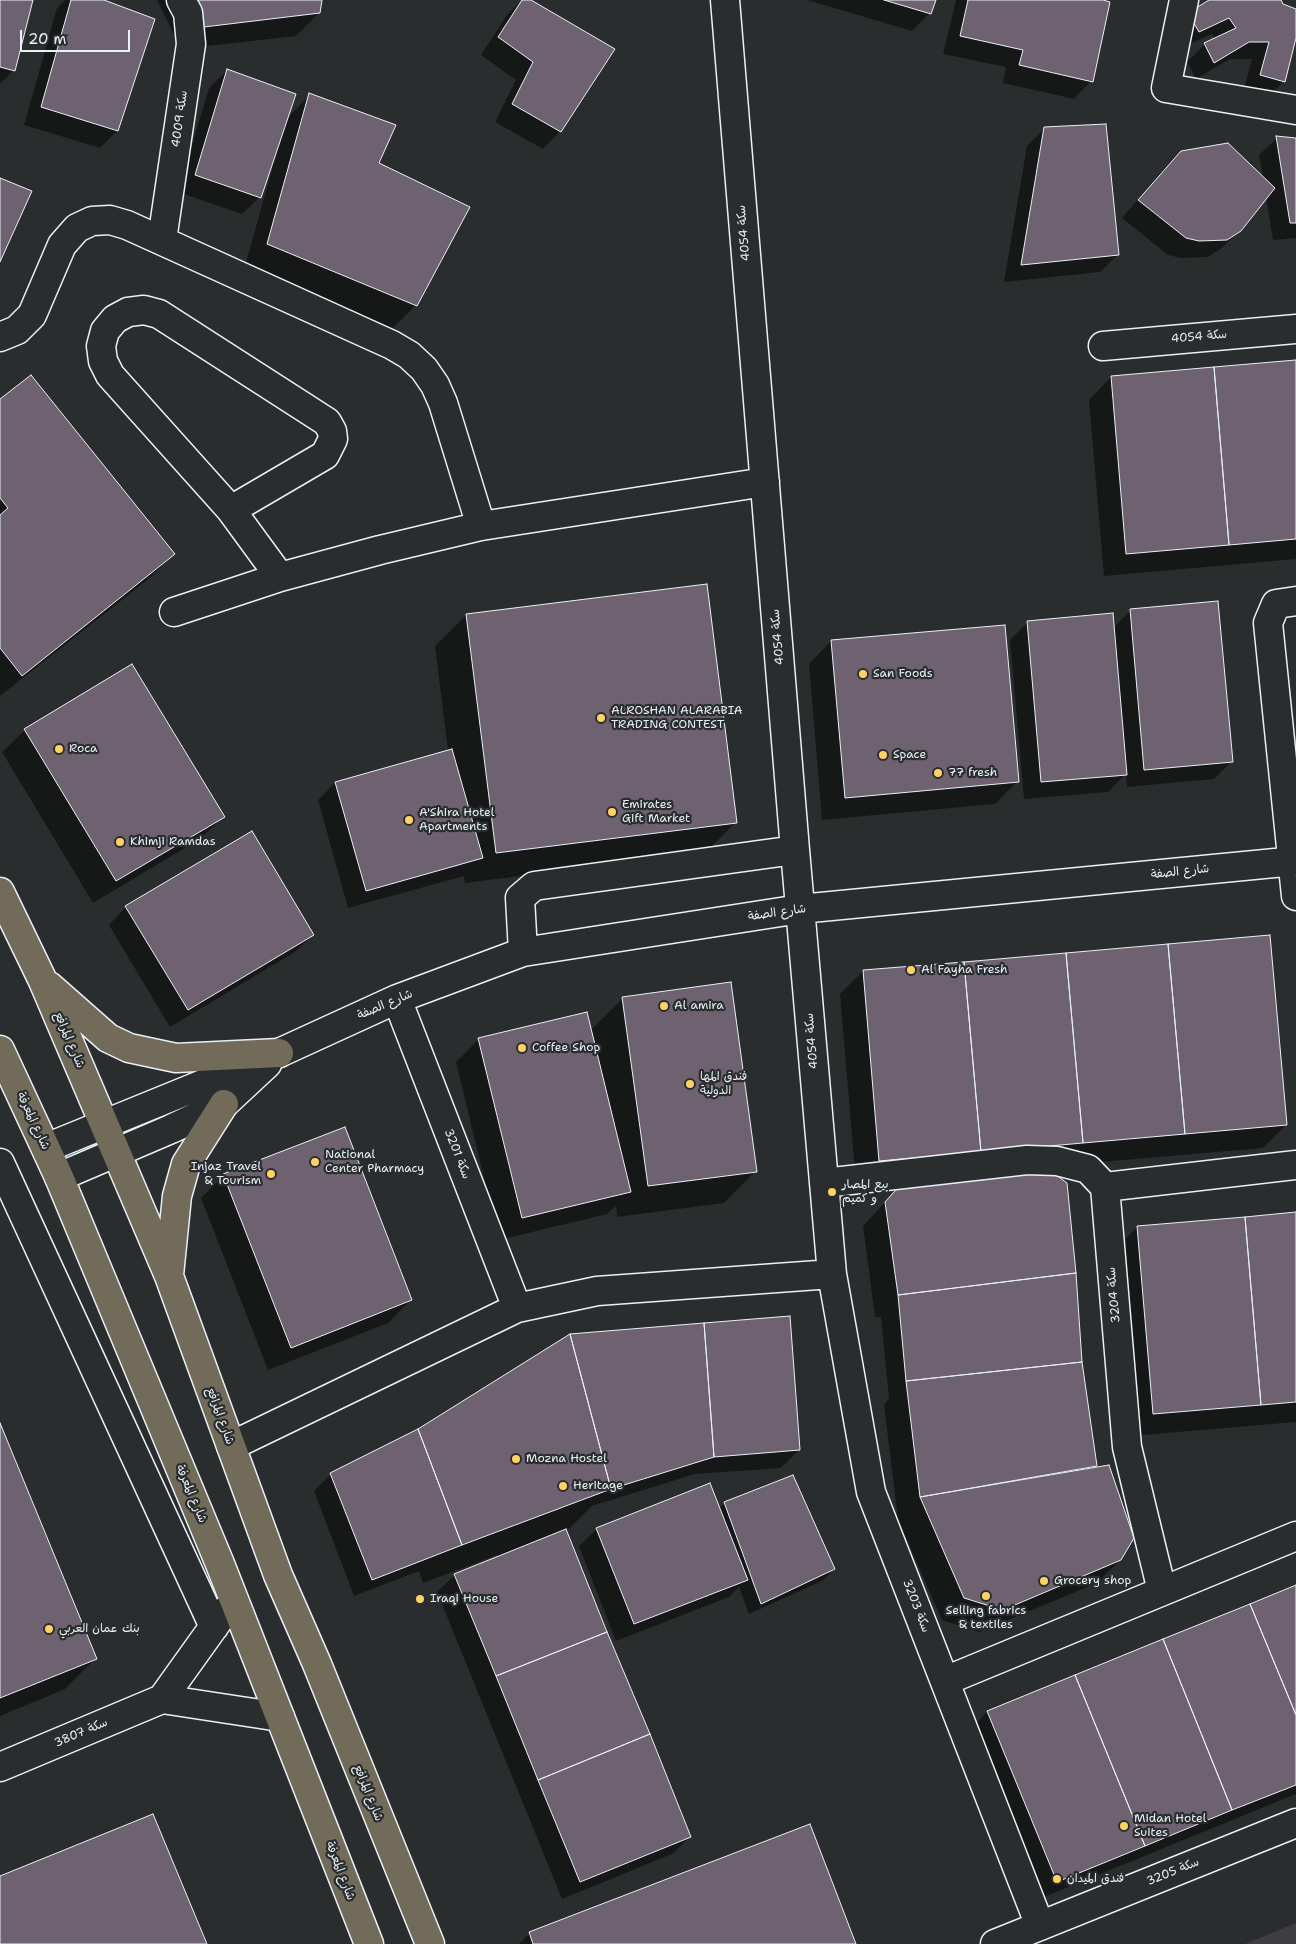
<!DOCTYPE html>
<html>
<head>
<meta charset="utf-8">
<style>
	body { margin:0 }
	#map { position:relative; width:1296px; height:1944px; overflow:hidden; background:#2a2d2e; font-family:"Shantell Sans",sans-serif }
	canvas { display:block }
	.scale { position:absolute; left:20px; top:30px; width:110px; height:22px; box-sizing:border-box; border:2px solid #e8f1f8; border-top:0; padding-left:6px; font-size:15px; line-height:18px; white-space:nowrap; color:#e8f1f8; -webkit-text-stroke:4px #2a2d2e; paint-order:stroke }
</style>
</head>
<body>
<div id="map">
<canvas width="1296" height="1944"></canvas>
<div class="scale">20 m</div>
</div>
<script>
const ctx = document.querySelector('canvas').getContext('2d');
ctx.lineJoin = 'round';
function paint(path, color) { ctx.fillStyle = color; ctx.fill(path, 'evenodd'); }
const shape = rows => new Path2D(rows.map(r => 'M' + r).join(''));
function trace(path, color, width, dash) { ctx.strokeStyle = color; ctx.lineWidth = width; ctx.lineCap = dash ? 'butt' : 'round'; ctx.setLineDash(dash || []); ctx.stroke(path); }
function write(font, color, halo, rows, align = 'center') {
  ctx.font = font + ' "Shantell Sans","Playpen Sans Arabic",sans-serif'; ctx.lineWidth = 4.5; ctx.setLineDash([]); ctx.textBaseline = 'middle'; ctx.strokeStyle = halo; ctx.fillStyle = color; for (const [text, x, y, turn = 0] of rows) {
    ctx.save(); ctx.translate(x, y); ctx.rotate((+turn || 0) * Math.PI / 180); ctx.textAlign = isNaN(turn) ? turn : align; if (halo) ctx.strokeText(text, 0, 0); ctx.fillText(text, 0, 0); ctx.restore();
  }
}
paint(shape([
	[1296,1923,1296,1944,1245,1944]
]), '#3e3d42');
paint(shape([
	[0,0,32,0,13,71,0,84],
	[65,0,100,0,117,131,100,148,24,125,57,8],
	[157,0,320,0,319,13,296,36,181,49],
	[522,0,529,0,560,131,543,149,495,122,516,80,481,55,507,15],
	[807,0,935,0,930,13,912,31],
	[956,0,1098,0,1091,81,1074,99,1003,83,1006,67,943,54],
	[1210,0,1279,0,1282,5,1296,11,1296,33,1283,82,1266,99,1243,92,1252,59,1230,59,1196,79,1187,62,1205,44,1215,39,1212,34,1181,48,1189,14],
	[227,70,287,118,310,95,416,305,393,328,245,266,276,155,274,155,260,197,242,214,178,192,209,88],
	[1045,128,1118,255,1100,272,1004,282,1027,146],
	[1277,138,1296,139,1296,238,1273,240,1266,197,1240,230,1222,248,1208,257,1181,258,1168,255,1122,218,1163,170,1181,152,1263,178,1259,155],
	[1296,361,1296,559,1104,576,1089,400,1111,377],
	[0,401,173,554,151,577,0,696],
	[1131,610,1231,762,1214,779,1127,787,1126,774,1108,792,1024,799,1010,640,1028,622,1113,628],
	[466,615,736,822,705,853,465,883,464,876,348,908,318,800,335,783,448,751,435,646],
	[831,641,1017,782,995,804,822,820,809,664],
	[25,730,223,817,200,839,93,903,2,752],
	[126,907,313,935,295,952,170,1027,109,925],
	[863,971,1286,1125,1263,1148,1043,1167,1081,1362,1096,1467,1120,1560,1097,1583,979,1632,942,1620,898,1520,884,1405,889,1399,881,1317,875,1317,863,1226,903,1183,856,1183,840,994],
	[623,998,756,1171,724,1203,617,1217,616,1206,607,1214,499,1240,456,1062,479,1039,591,1030],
	[224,1175,411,1300,388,1323,268,1370,201,1198],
	[1296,1213,1296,1422,1131,1436,1115,1250,1137,1227],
	[0,1426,96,1658,65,1689,0,1716],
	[799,1450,781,1468,695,1474,592,1506,570,1528,565,1530,690,1837,672,1854,562,1899,437,1592,455,1575,498,1557,497,1555,423,1583,419,1571,354,1596,314,1491,331,1474],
	[725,1503,834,1569,822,1581,749,1614,739,1587,729,1597,616,1641,579,1546,597,1529,718,1509],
	[1296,1587,1296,1794,1039,1899,970,1730,987,1712],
	[530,1933,855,1944,519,1944]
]), '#0007');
const building = shape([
	[0,0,33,0,15,71,0,67,0,0],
	[71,0,104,0,155,19,118,131,41,107,71,0],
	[191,0,322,0,320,13,204,27,191,0],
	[522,0,531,0,615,49,561,132,512,104,533,62,498,37,522,0],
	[884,0,936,0,931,14,884,0],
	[968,0,1103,0,1110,2,1093,82,1019,65,1023,50,960,36,968,0],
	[1209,0,1281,0,1283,4,1296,9,1296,38,1285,82,1260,75,1269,42,1249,42,1214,63,1204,43,1236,28,1229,18,1199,32,1188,13,1209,0],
	[227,69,296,94,261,198,195,175,227,69],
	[309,93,396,125,379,163,470,207,417,306,267,244,309,93],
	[1106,124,1119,255,1021,265,1044,127,1106,124],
	[1276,136,1296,138,1296,223,1290,223,1276,136],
	[1228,143,1275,188,1241,231,1227,240,1199,241,1186,238,1138,200,1181,151,1228,143],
	[0,178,32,191,0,262,0,178],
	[1296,360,1296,539,1229,545,1214,367,1296,360],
	[1214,367,1229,545,1126,554,1111,376,1214,367],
	[31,375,175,554,22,676,0,648,0,515,8,508,0,498,0,399,31,375],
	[707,584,737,823,496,853,466,614,707,584],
	[1218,601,1233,762,1144,770,1130,609,1218,601],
	[1113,613,1127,775,1041,782,1027,621,1113,613],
	[1005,625,1019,782,845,798,831,640,1005,625],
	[132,664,225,817,116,881,24,729,132,664],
	[452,749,483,858,366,891,335,782,452,749],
	[252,831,314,935,188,1010,125,906,252,831],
	[1270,935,1287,1125,1185,1134,1168,944,1270,935],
	[1168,944,1185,1134,1083,1143,1066,953,1168,944],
	[1066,953,1083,1143,981,1152,964,962,1066,953],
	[964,962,981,1152,879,1161,863,970,964,962],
	[731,982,757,1172,648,1186,622,997,731,982],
	[587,1012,631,1192,522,1218,478,1038,587,1012],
	[345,1127,412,1300,291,1348,223,1174,345,1127],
	[1039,1162,1067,1183,1076,1273,898,1295,885,1202,903,1182,1039,1162],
	[1296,1212,1296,1402,1261,1405,1245,1217,1296,1212],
	[1245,1217,1261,1405,1153,1414,1137,1226,1245,1217],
	[1076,1273,1082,1362,906,1381,898,1295,1076,1273],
	[790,1316,800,1450,714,1457,704,1323,790,1316],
	[704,1323,714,1457,611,1489,570,1334,704,1323],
	[570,1334,611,1489,462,1545,418,1429,570,1334],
	[1082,1362,1097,1466,920,1497,906,1381,1082,1362],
	[0,1423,97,1659,0,1698,0,1423],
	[418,1429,462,1545,372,1580,330,1473,418,1429],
	[1109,1465,1134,1538,1121,1560,1003,1610,964,1598,920,1497,1109,1465],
	[793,1475,835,1569,761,1604,724,1502,793,1475],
	[710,1483,748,1580,634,1624,596,1528,710,1483],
	[566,1529,607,1632,496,1676,454,1574,566,1529],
	[1296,1585,1296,1715,1250,1604,1296,1585],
	[1250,1604,1296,1715,1296,1785,1232,1810,1163,1639,1250,1604],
	[607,1632,650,1734,538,1780,496,1676,607,1632],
	[1163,1639,1232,1810,1145,1846,1075,1675,1163,1639],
	[1075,1675,1145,1846,1057,1882,987,1711,1075,1675],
	[650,1734,691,1837,580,1882,538,1780,650,1734],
	[153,1814,207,1944,0,1944,0,1876,153,1814],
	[810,1824,856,1944,533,1944,529,1932,810,1824]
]);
paint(building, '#6e6270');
trace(building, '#e8f1f8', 1);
const minor = shape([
	[725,0,795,850,832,1274,871,1492,1040,1926],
	[1184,0,1166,88,1296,110],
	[162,240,191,44,188,13,181,0],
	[0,337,17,330,32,315,62,245,77,228,92,221,110,220,127,225,392,345,409,355,424,369,435,385,443,403,481,526],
	[1103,346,1296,329],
	[231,510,325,455,333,439,332,431,327,422,159,314,144,310,128,312,115,319,105,331,101,346,103,361,110,375,231,510,280,577],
	[1296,601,1276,604,1268,623,1296,896],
	[174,612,280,577,380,550,481,526,765,482],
	[523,952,520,898,534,886,795,850],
	[397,999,517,1308],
	[46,1148,279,1053,397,999,523,952,800,909,1296,861],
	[0,1163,214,1627],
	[59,1177,171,1129,224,1104,267,1064],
	[824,1183,1027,1160,1057,1161,1088,1169,1105,1187],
	[231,1446,517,1308,597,1291,832,1274],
	[1162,1591,1127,1447,1105,1187,1296,1165],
	[945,1681,1296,1536],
	[162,1699,225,1611],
	[0,1767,162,1699,280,1717],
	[995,1944,1296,1823]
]);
const major = shape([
	[0,892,43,981,169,1276,278,1575,317,1664,430,1944],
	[49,986,108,1038,129,1048,176,1058,279,1053],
	[0,1050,59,1177,220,1564,369,1944],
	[169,1275,177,1196,186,1164,224,1104]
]);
trace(minor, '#e8f1f8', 31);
trace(major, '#e8f1f8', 31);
trace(minor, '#2a2d2e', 28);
trace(major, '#726b5a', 28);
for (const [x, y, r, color] of [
	[863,674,5,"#ffd166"],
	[601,718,5,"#ffd166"],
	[59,749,5,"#ffd166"],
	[883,755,5,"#ffd166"],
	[938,773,5,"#ffd166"],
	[612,812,5,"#ffd166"],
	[409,820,5,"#ffd166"],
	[120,842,5,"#ffd166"],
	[911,970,5,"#ffd166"],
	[664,1006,5,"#ffd166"],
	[522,1048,5,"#ffd166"],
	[690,1084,5,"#ffd166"],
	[315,1162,5,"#ffd166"],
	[271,1174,5,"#ffd166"],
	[832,1192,5,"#ffd166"],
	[516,1459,5,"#ffd166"],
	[563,1486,5,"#ffd166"],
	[1044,1581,5,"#ffd166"],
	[986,1596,5,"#ffd166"],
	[420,1599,5,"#ffd166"],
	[49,1629,5,"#ffd166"],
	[1124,1826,5,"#ffd166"],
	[1057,1879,5,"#ffd166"]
]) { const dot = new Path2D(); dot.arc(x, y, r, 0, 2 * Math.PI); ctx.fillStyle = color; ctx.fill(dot); trace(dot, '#2a2d2e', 2); }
write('12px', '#e8f1f8', '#2a2d2e', [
	["سكة 4009",180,119,-82],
	["سكة 4054",744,233,-95],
	["سكة 4054",1199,337,-5],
	["سكة 4054",778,637,-95],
	["شارع الصفة",1180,872,-6],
	["شارع الصفة",777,913,-8],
	["شارع الصفة",385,1005,-23],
	["شارع المرافع",69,1040,67],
	["سكة 4054",812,1041,-95],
	["شارع المعرفة",33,1121,65],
	["سكة 3201",457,1154,69],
	["سكة 3204",1114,1295,-95],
	["شارع المرافع",220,1416,70],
	["شارع المعرفة",191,1494,67],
	["سكة 3203",916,1606,69],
	["سكة 3807",81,1733,-23],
	["شارع المرافع",368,1793,68],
	["شارع المعرفة",340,1871,69],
	["سكة 3205",1173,1872,-22]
]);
write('12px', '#e8f1f8', '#2a2d2e', [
	["San Foods",873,674],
	["ALROSHAN ALARABIA",611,711],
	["TRADING CONTEST",611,725],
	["Roca",69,749],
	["Space",893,755],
	["77 fresh",948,773],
	["Emirates",622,805],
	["Gift Market",622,819],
	["A'Shira Hotel",419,813],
	["Apartments",419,827],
	["Khimji Ramdas",130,842],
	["Al Fayha Fresh",921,970],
	["Al amira",674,1006],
	["Coffee Shop",532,1048],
	["فندق المها",700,1077],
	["الدولية",700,1091],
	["National",325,1155],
	["Center Pharmacy",325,1169],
	["Injaz Travel",261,1167,"right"],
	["& Tourism",261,1181,"right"],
	["بيع المصار",842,1185],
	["و كميم",842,1199],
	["Mozna Hostel",526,1459],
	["Heritage",573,1486],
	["Grocery shop",1054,1581],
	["Iraqi House",430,1599],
	["Selling fabrics",986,1611,"center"],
	["& textiles",986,1625,"center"],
	["بنك عمان العربي",59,1629],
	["Midan Hotel",1134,1819],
	["Suites",1134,1833],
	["فندق الميدان",1067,1879]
], 'left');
</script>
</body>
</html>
